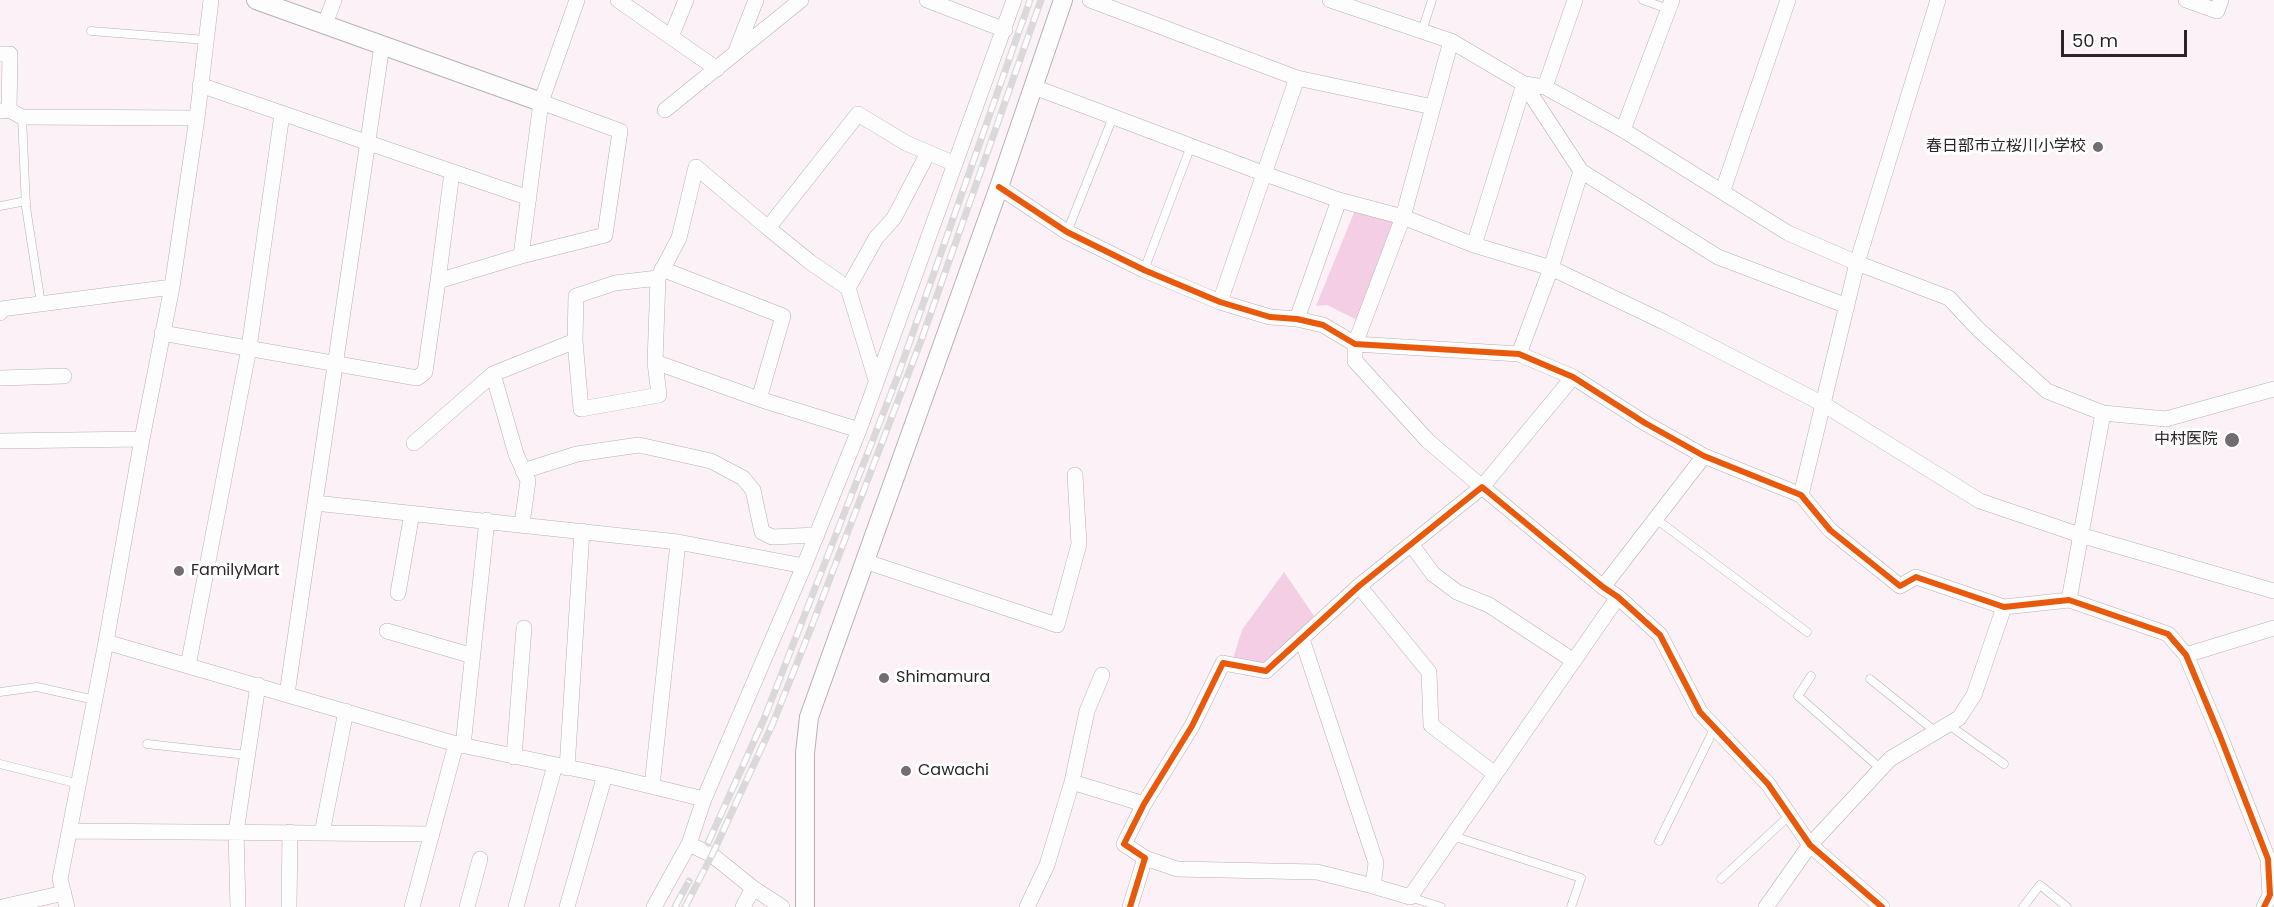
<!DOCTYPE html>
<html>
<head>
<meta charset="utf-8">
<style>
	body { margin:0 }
	#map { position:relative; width:2274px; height:907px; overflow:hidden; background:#fbf1f6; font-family:Poppins,sans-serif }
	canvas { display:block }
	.scale { position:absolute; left:2061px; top:30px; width:126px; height:27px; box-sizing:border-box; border:3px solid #2c2428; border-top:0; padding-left:8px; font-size:18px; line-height:21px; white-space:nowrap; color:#2c2428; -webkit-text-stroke:4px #fff; paint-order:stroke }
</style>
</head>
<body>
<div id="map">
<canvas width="2274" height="907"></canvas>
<div class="scale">50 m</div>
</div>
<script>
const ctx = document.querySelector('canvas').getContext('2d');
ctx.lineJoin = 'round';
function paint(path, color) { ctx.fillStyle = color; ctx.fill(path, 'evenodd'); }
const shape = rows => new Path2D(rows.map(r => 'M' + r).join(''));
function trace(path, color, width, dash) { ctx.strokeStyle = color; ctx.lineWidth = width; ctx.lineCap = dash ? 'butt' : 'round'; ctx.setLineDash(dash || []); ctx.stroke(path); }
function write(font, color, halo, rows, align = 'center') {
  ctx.font = font + ' Poppins,"Noto Sans JP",sans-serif'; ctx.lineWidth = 6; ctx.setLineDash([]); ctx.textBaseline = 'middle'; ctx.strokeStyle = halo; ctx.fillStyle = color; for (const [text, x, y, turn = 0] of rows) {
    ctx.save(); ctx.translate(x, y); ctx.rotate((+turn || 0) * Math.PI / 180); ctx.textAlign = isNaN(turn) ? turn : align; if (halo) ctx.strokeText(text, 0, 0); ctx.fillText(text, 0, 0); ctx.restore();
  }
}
paint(shape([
	[1360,198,1397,212,1357,320,1327,305,1316,306],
	[1284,572,1314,616,1264,666,1233,659,1242,630]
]), '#f4cee5');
const service = shape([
	[1643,0,1668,9],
	[91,31,206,40],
	[1422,31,1432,0],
	[22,117,26,207,41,304],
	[0,206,26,201],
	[1067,232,1113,117],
	[1144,270,1191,146],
	[1656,519,1807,632],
	[1811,676,1798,696,1881,769],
	[1870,679,1936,732],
	[0,692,37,687,95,700],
	[1949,725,2004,764],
	[147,744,247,755],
	[0,764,79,784],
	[1453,836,1581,878,1571,907],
	[1659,841,1715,727],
	[1721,879,1790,815],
	[1410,897,1441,907],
	[2023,907,2040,885,2067,907]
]);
const minor = shape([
	[618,0,717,69],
	[927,0,1005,30],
	[1090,0,1297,78,1433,107],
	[1330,0,1451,41,1524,84,1545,87,1623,130,1788,233,1857,263,1949,298,1978,329,2047,391,2103,413,2166,419,2274,389],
	[2186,0,2217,11,2221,0],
	[325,24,334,0],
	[671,37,686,0],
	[1451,41,1403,217,1355,344,1355,361,1428,441,1482,487,1573,377],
	[736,51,756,0],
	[0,54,10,54,9,110],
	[1524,84,1581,171,1718,257,1847,306],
	[200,85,529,198],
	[1034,87,1265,174,1339,200,1403,217,1474,245,1551,268,1664,322,1823,404,1980,501,2080,535,2274,591],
	[1545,87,1575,0],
	[665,110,801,0],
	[0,111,9,110,22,117,197,118],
	[1623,130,1672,0],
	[999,187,1067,232,1144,270,1220,302,1270,317,1297,319,1323,325,1355,344,1519,354,1573,377,1645,423,1704,456,1801,495,1830,530,1900,586,1916,577,2004,607,2069,600,2168,634,2186,655,2220,736,2268,859,2270,895,2264,907],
	[1723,190,1788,0],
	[768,228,810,262,848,288,876,380],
	[1474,245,1524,84],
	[521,256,541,102,577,0],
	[662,269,783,316,759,399],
	[438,281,452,172],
	[848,288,876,238,894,218,928,153],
	[1220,302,1297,78],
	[0,313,1,309,172,287],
	[1297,319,1339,200],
	[162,333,417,378,425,372,438,281,521,256,605,235,620,131,541,102],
	[575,341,581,409,659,395,655,362],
	[1519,354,1551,268,1581,171],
	[493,374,516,454,528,481,522,524],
	[0,378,64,376],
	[859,430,759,399,655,362,658,278,679,238,696,167,768,228,858,114,906,143,955,164],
	[0,441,142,439],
	[414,443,493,374,575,341,576,296,615,283,658,278],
	[523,471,577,454,639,445,711,461,743,478,753,490,762,532,772,537,817,535],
	[1801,495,1857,263,1938,0],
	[315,503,678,542,804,566],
	[1411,544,1433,574,1457,592,1489,605,1574,661],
	[864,561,1057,625,1079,544,1075,475],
	[1359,586,1429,672,1431,725,1495,774],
	[1603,587,1704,456],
	[398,593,412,513],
	[2069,600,2103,413],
	[387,631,473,656],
	[1302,639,1376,863,1373,886,1410,897,1618,597],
	[106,642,456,744,605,775,704,799],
	[2186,655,2274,628],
	[188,666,249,348,282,114],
	[287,694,382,45],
	[463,746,487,520],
	[514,757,524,628],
	[567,768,582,531],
	[1072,782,1144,804],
	[652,786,678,542],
	[70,831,432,834],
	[322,833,346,711],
	[689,844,712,855,753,888,782,907],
	[1145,858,1177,869,1317,872,1373,886],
	[2,907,64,893],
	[67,907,60,879,106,642,142,439,172,287,197,118,211,0],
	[238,907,236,832,258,685],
	[289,907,290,832],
	[412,907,456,744],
	[467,907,480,859],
	[516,907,555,765],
	[567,907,605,775],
	[654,907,689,844,704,799,804,566,859,430,1014,0],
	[743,907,753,888],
	[1027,907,1047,865,1072,782,1087,711,1102,675],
	[1130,907,1145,858,1124,844,1144,804,1192,726,1223,663,1266,671,1359,586,1482,487,1603,587,1618,597,1660,635,1700,712,1768,784,1810,845,1882,907],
	[1766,907,1810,845,1890,759,1959,718,1974,695,2004,607]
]);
const tertiary = shape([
	[256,0,541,102],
	[805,907,805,753,809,717,999,187,1063,0]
]);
trace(service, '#b8b0b4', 9);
trace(minor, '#b8b0b4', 16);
trace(tertiary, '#b8b0b4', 20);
trace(service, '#fefdfe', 8);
trace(minor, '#fefdfe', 15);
trace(tertiary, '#fefdfe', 18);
const rail = shape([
	[708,843,764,719,897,378,1030,0],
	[675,907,689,881],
	[685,907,712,855,773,723,811,628,922,338,1041,0]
]);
trace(rail, '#dbd8da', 7);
trace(rail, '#fff', 4.5, [14]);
trace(shape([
	[999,187,1067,232,1144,270,1220,302,1270,317,1297,319,1323,325,1355,344,1519,354,1573,377,1645,423,1704,456,1801,495,1830,530,1900,586,1916,577,2004,607,2069,600,2168,634,2186,655,2220,736,2268,859,2270,895,2264,907],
	[1130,907,1145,858,1124,844,1144,804,1192,726,1223,663,1266,671,1359,586,1482,487,1603,587,1618,597,1660,635,1700,712,1768,784,1810,845,1882,907]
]), '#e8590c', 6);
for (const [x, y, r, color] of [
	[2098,147,6,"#746c70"],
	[2232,440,8,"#746c70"],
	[179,571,6,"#746c70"],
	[884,678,6,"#746c70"],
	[906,771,6,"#746c70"]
]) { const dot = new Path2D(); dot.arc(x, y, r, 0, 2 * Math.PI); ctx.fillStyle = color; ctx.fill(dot); trace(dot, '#fff', 2); }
write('16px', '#2c2428', '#fff', [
	["春日部市立桜川小学校",2086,147,"right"],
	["中村医院",2218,440,"right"],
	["FamilyMart",191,571],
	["Shimamura",896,678],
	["Cawachi",918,771]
], 'left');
</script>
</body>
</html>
